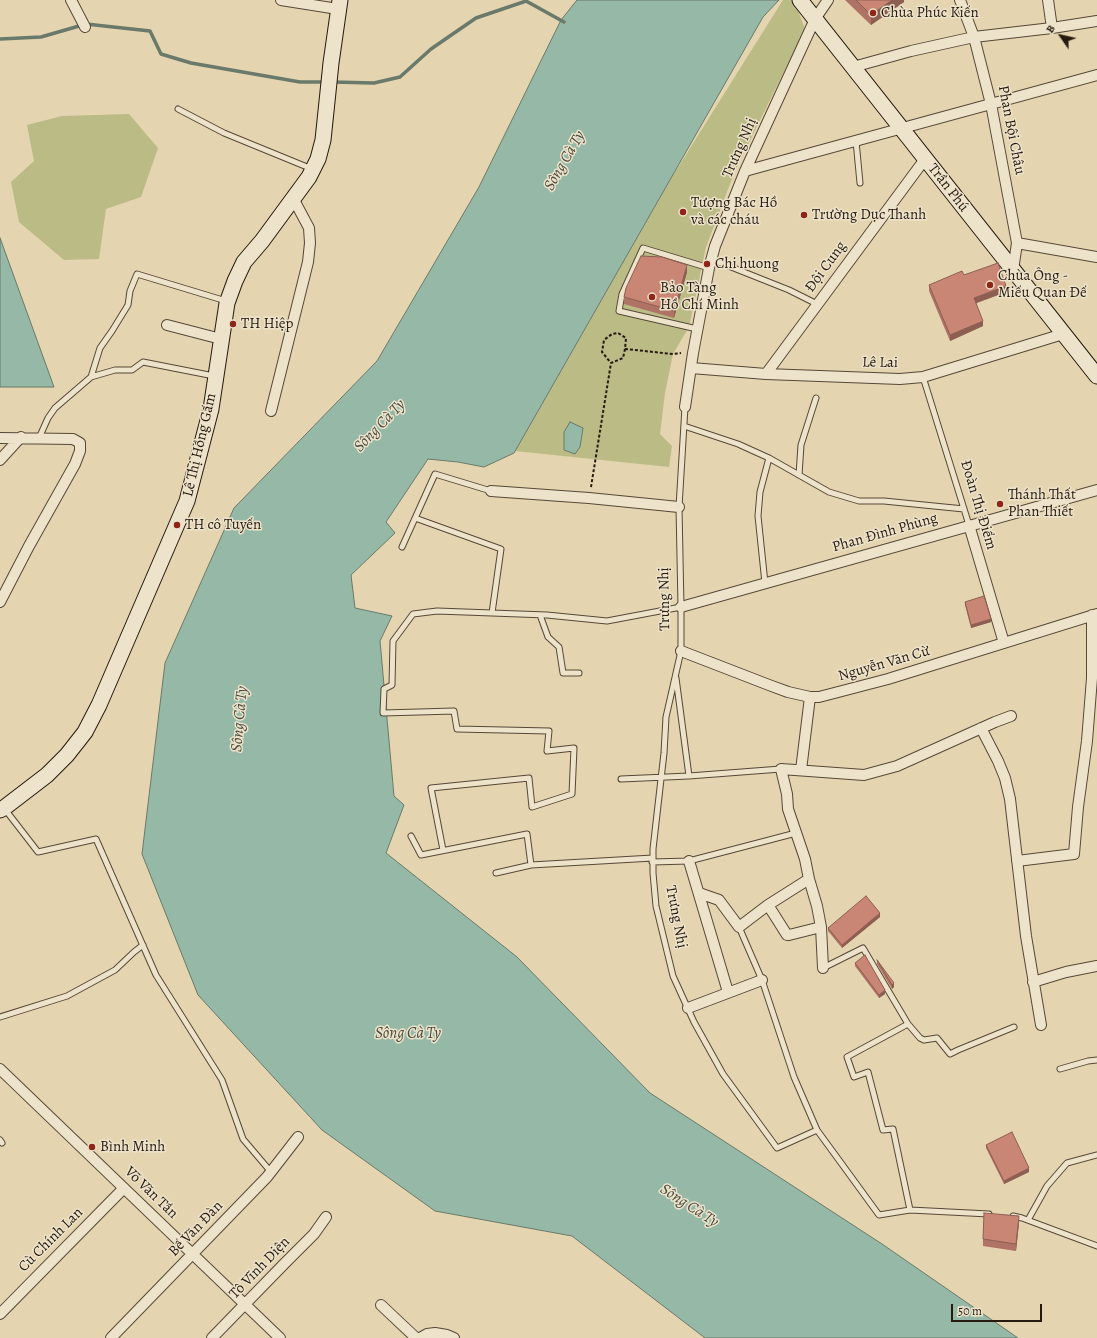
<!DOCTYPE html>
<html>
<head>
<meta charset="utf-8">
<style>
	body { margin:0 }
	#map { position:relative; width:1097px; height:1338px; overflow:hidden; background:#e4d4af; font-family:Alegreya,serif }
	canvas { display:block }
	.north { position:absolute; left:1041px; top:16px; width:40px; height:40px; -webkit-text-stroke:3px #ede3cb; paint-order:stroke; rotate:304deg; font-size:11px; font-weight:700; line-height:16px; text-align:center; color:#261a0f }
	.north::after { content:''; display:block; margin:auto; width:14px; height:18px; background:#261a0f; clip-path:polygon(50% 0,100% 100%,50% 72%,0 100%) }
	.scale { position:absolute; left:951px; top:1304px; width:91px; height:18px; box-sizing:border-box; border:2px solid #261a0f; border-top:0; padding-left:5px; font-size:12px; line-height:14px; white-space:nowrap; color:#261a0f; -webkit-text-stroke:3px #ede3cb; paint-order:stroke }
</style>
</head>
<body>
<div id="map">
<canvas width="1097" height="1338"></canvas>
<div class="north">B</div>
<div class="scale">50 m</div>
</div>
<script>
const ctx = document.querySelector('canvas').getContext('2d');
ctx.lineJoin = 'round';
function paint(path, color) { ctx.fillStyle = color; ctx.fill(path, 'evenodd'); }
const shape = rows => new Path2D(rows.map(r => 'M' + r).join(''));
function trace(path, color, width, dash) { ctx.strokeStyle = color; ctx.lineWidth = width; ctx.lineCap = dash ? 'butt' : 'round'; ctx.setLineDash(dash || []); ctx.stroke(path); }
function write(font, color, halo, rows, align = 'center') {
  ctx.font = font + ' Alegreya,serif'; ctx.lineWidth = 3; ctx.setLineDash([]); ctx.textBaseline = 'middle'; ctx.strokeStyle = halo; ctx.fillStyle = color; for (const [text, x, y, turn = 0] of rows) {
    ctx.save(); ctx.translate(x, y); ctx.rotate((+turn || 0) * Math.PI / 180); ctx.textAlign = isNaN(turn) ? turn : align; if (halo) ctx.strokeText(text, 0, 0); ctx.fillText(text, 0, 0); ctx.restore();
  }
}
paint(shape([
	[783,0,792,0,797,8,805,29,735,171,706,247,689,327,673,354,665,393,660,434,672,446,669,467,515,451,670,180],
	[129,114,158,148,141,197,106,209,99,259,64,260,19,222,11,182,34,161,27,125,62,116]
]), '#bbbb86');
const water = shape([
	[577,0,779,0,763,17,514,453,484,467,458,462,428,459,386,522,395,533,351,575,355,608,392,616,380,641,394,796,404,805,386,853,517,957,650,1093,882,1244,1018,1338,705,1338,572,1236,435,1211,322,1130,198,995,142,854,165,663,234,508,377,361,479,187,561,20,577,0],
	[0,238,54,387,0,387,0,238],
	[570,422,583,428,580,447,575,454,564,450,564,432,570,422]
]);
paint(water, '#96b9a7');
trace(water, '#69796a', 1);
trace(shape([
	[0,39,41,37,86,24,150,31,161,54,191,63,300,82,325,82],
	[332,82,374,83,400,77,431,49,476,18,526,1,564,22]
]), '#69796a', 3.5);
const lane = shape([
	[178,109,224,133,312,169],
	[856,141,860,183],
	[711,259,789,290,817,304],
	[697,329,619,311,622,294,643,248,709,268],
	[91,377,100,348,112,331,128,305,130,291,137,274,226,301],
	[923,377,969,525],
	[685,407,679,507,681,607,681,651,666,717,664,753,653,849,653,873,656,906,673,976,694,1022,723,1074,777,1148,817,1130],
	[684,426,738,444,769,458,829,492,859,501,884,501,964,509],
	[39,438,48,418,55,408,91,377,115,370,132,370,143,362,214,376],
	[799,475,801,445,816,398],
	[415,518,501,549,492,613],
	[402,547,435,474,491,491],
	[765,583,758,516,760,492,769,458],
	[540,615,548,637,559,647,563,673,579,673],
	[676,678,689,776],
	[621,779,689,776,781,769],
	[4,808,38,852,96,839,156,975,222,1080,243,1139,271,1172],
	[411,836,421,855,527,834,531,865],
	[443,850,431,788,529,778,532,807,572,794,574,748,547,751,549,731,457,729,454,711,383,713,384,689,392,685,393,641,413,614,437,611,547,615,607,621,681,607],
	[652,862,689,861,796,833],
	[496,873,531,865,653,858],
	[739,927,762,980,794,1077,817,1130,879,1215,910,1210,989,1214],
	[823,968,863,948,908,1024,847,1057,854,1077,868,1072,883,1130,893,1129,910,1210],
	[0,1017,67,996,115,970,134,952,143,945],
	[908,1024,920,1038,924,1040,937,1038,950,1054,958,1050,1014,1027],
	[1060,1069,1088,1061,1097,1060],
	[0,1140,2,1143],
	[1013,1216,1022,1218,1097,1246],
	[1028,1220,1047,1186,1067,1163,1097,1155]
]);
const street = shape([
	[71,0,85,27],
	[281,0,338,9],
	[960,0,974,37,991,104,1017,243,1013,270],
	[1048,0,1052,28],
	[853,67,911,51,974,37,1052,28,1097,21],
	[745,171,1097,75],
	[1017,243,1097,257],
	[167,325,221,339],
	[691,368,766,374,900,379,923,377,1063,334],
	[766,374,925,159],
	[685,407,693,353,709,268,715,246,745,171,815,19,828,0],
	[271,411,308,262,310,243,309,228,293,198],
	[0,438,73,439,80,443,80,451,75,464,29,546,0,602],
	[0,460,21,437],
	[491,491,589,498,679,507],
	[969,525,1004,643],
	[681,607,1097,490],
	[681,651,769,685,788,692,810,697,819,697,888,679,1097,614],
	[981,728,998,761,1005,778,1010,799,1026,936,1041,1025],
	[801,770,810,697],
	[689,861,728,992],
	[1017,861,1074,854,1078,807,1087,741,1092,678,1092,615],
	[809,879,817,906,821,927,823,968],
	[699,893,719,900,739,927,768,905,809,879,805,859,788,809,787,794,781,769,864,775,897,766,995,722,1011,716],
	[768,905,787,935,789,935,821,927],
	[1033,982,1066,972,1097,966],
	[688,1008,762,980],
	[0,1069,280,1338],
	[381,1305,416,1338],
	[0,1314,124,1188],
	[111,1338,267,1177,298,1137],
	[212,1338,285,1263,314,1234,326,1217],
	[420,1338,427,1334,435,1333,447,1335,454,1338]
]);
const secondary = shape([
	[800,0,1097,376],
	[0,810,4,808,47,775,67,755,85,732,99,705,187,501,211,409,227,303,235,281,244,262,262,241,309,177,318,159,323,140,331,63,340,0]
]);
trace(lane, '#564837', 7);
trace(street, '#564837', 12);
trace(secondary, '#261a0f', 17);
trace(shape([
	[625,349,673,354,681,353],
	[591,487,611,363,623,358,625,349,626,338,618,333,612,334,604,340,602,352,611,363]
]), '#261a0f', 2, [3, 2]);
trace(lane, '#ede3cb', 5);
trace(street, '#ede3cb', 10);
trace(secondary, '#ede3cb', 15);
paint(shape([
	[845,0,904,0,904,2,871,25],
	[687,272,674,318,624,304,624,297],
	[964,275,1006,292,976,303,983,326,950,341,929,291,929,285],
	[965,602,991,622,971,628,965,605],
	[880,917,842,948,828,931,828,928],
	[877,960,894,987,892,989,877,964],
	[855,963,885,994,879,998,855,966],
	[986,1145,1029,1172,1004,1184,986,1148],
	[1019,1223,1016,1251,983,1246,983,1239]
]), '#ae7365');
paint(shape([
	[892,0,904,0,904,2,871,25,871,15],
	[687,265,687,272,674,318,674,311],
	[1006,286,1006,292,974,304,974,298],
	[983,321,983,326,950,341,950,335],
	[991,619,991,622,971,628,971,625],
	[880,913,880,917,842,948,842,945],
	[894,983,894,987,892,989,892,985],
	[885,990,885,994,879,998,879,995],
	[1029,1168,1029,1172,1004,1184,1004,1181],
	[1019,1216,1019,1223,1016,1251,1016,1244]
]), '#8d5e52');
const building = shape([
	[856,0,892,0,871,15,856,0],
	[641,256,662,257,687,265,674,311,624,297,626,288,641,256],
	[998,263,1006,286,974,298,983,321,950,335,929,285,962,271,964,275,998,263],
	[984,596,991,619,971,625,965,602,984,596],
	[866,896,880,913,842,945,828,928,866,896],
	[865,955,885,990,879,995,855,963,865,955],
	[877,960,894,983,892,985,877,960],
	[1012,1132,1029,1168,1004,1181,986,1145,1012,1132],
	[984,1213,1019,1216,1016,1244,983,1239,984,1213]
]);
paint(building, '#ca8675');
trace(building, '#8d5e52', 1);
for (const [x, y, r, color] of [
	[873,13,4,"#8f2418"],
	[683,212,4,"#8f2418"],
	[804,215,4,"#8f2418"],
	[707,264,4,"#8f2418"],
	[990,285,4,"#8f2418"],
	[652,297,4,"#8f2418"],
	[233,324,4,"#8f2418"],
	[1000,504,4,"#8f2418"],
	[177,525,4,"#8f2418"],
	[92,1147,4,"#8f2418"]
]) { const dot = new Path2D(); dot.arc(x, y, r, 0, 2 * Math.PI); ctx.fillStyle = color; ctx.fill(dot); trace(dot, '#ede3cb', 1.5); }
write('15px', '#261a0f', '#ede3cb', [
	["Chùa Phúc Kiến",881,13],
	["Tượng Bác Hồ",691,203],
	["và các cháu",691,220],
	["Trường Dục Thanh",812,215],
	["Chi huong",715,264],
	["Chùa Ông -",998,276],
	["Miếu Quan Đế",998,293],
	["Bảo Tàng",660,288],
	["Hồ Chí Minh",660,305],
	["TH Hiệp",241,324],
	["Thánh Thất",1008,495],
	["Phan Thiết",1008,512],
	["TH cô Tuyến",185,525],
	["Bình Minh",100,1147]
], 'left');
write('15px', '#261a0f', '#ede3cb', [
	["Phan Bội Châu",1011,130,79],
	["Trưng Nhị",740,148,-66],
	["Trần Phú",948,188,52],
	["Đội Cung",826,267,-54],
	["Lê Lai",880,363,1],
	["Lê Thị Hồng Gấm",200,445,-77],
	["Đoàn Thị Điểm",978,505,73],
	["Phan Đình Phùng",885,533,-16],
	["Trưng Nhị",665,599,-91],
	["Nguyễn Văn Cừ",884,664,-16],
	["Trưng Nhị",676,917,79],
	["Võ Văn Tần",151,1193,44],
	["Bế Văn Đàn",196,1229,-46],
	["Cù Chính Lan",51,1240,-45],
	["Tô Vĩnh Diện",260,1268,-46]
]);
write('italic 16px', '#484a3d', '#ede3cb', [
	["Sông Cà Ty",565,161,-60],
	["Sông Cà Ty",380,426,-46],
	["Sông Cà Ty",240,719,-85],
	["Sông Cà Ty",408,1034],
	["Sông Cà Ty",689,1206,33]
]);
</script>
</body>
</html>
